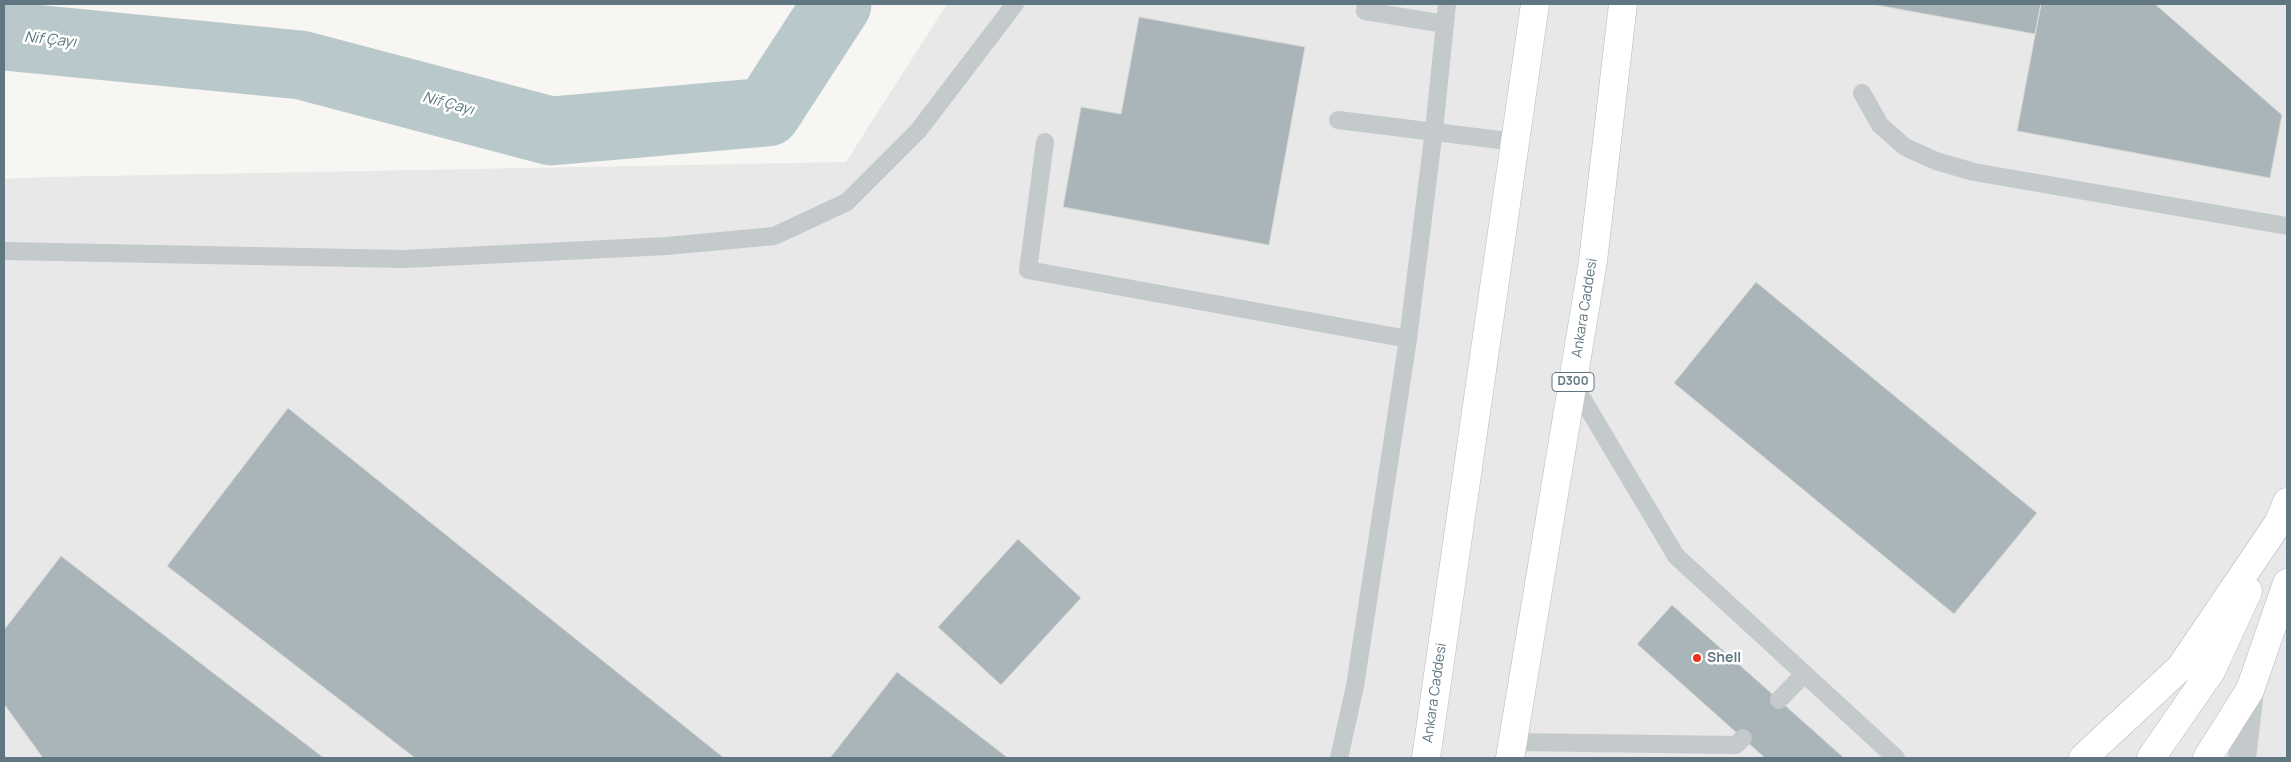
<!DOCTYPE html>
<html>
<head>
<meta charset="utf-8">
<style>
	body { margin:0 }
	#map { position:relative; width:2291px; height:762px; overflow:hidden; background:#f7f6f3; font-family:Manrope,sans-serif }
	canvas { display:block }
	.frame { position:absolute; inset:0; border:5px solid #607680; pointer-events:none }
</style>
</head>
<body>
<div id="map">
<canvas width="2291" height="762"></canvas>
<div class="frame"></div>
</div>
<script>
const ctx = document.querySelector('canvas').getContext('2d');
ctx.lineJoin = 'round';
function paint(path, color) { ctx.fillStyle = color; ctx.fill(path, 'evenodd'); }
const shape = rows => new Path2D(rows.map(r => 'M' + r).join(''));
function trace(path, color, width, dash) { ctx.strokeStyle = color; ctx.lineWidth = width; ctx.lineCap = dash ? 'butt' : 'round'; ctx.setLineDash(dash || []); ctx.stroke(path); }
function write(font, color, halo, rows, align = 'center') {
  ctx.font = font + ' Manrope,sans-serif'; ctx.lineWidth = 5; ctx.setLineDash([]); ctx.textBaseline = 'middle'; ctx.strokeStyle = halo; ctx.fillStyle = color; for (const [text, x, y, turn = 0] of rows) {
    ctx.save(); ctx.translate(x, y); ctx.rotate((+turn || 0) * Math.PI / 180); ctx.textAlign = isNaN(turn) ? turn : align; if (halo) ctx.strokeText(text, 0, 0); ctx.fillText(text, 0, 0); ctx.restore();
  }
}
paint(shape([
	[947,4,2287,4,2287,758,4,758,4,179,47,177,846,162]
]), '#e7e8e7');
trace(shape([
	[4,36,301,65,551,131,767,112,837,4]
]), '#b9c9cb', 69);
const building = shape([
	[1871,4,2041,4,2035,34,1871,4],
	[2041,4,2155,4,2282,115,2270,178,2017,131,2041,4],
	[1139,17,1305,47,1269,245,1063,207,1081,107,1121,114,1139,17],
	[1756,282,2037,513,1954,614,1674,383,1756,282],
	[288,408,724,758,415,758,167,566,288,408],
	[1018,539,1081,598,1001,685,938,627,1018,539],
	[61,556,324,758,43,758,4,704,4,630,61,556],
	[1672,605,1779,700,1844,758,1765,758,1637,644,1672,605],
	[897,672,1008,758,830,758,897,672]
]);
paint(building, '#aab5b9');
trace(building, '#d8d8d6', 1);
const primary = shape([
	[2279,522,2287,502]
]);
const highway = shape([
	[1426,758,1535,4],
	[1510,758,1593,261,1623,4],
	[2083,758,2180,668,2279,522],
	[2151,758,2211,671,2248,591],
	[2207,758,2250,690,2287,583]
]);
trace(primary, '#b7bcbf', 29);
trace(highway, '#b6bbbd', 29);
trace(shape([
	[1366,4,1365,11,1445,24],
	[1862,93,1880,125,1905,147,1936,161,1974,172,2287,226],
	[1338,120,1516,142],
	[1045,142,1028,270,1408,339],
	[4,251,404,259,667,246,774,236,847,202,918,131,1015,4],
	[1573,383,1676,556,1896,758],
	[1779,700,1804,674],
	[1513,742,1736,745,1743,738],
	[1339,758,1355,686,1408,339,1434,130,1447,4]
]), '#c4c9cb', 18);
trace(shape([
	[2242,758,2250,690]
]), '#c4c9cb', 28);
trace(primary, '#fff', 28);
trace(highway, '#fff', 28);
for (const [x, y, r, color] of [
	[1697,658,5,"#ec321e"]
]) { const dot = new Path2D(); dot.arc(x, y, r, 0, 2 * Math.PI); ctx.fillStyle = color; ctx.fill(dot); trace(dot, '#fff', 2); }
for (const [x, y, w] of [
	[1573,382,42]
]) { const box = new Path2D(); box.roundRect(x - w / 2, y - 9.5, w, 19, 4); ctx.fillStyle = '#fff'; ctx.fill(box); trace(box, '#607680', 1); }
write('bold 12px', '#607680', null, [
	["D300",1573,382]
]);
write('14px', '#607680', '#fff', [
	["Ankara Caddesi",1585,308,-81],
	["Ankara Caddesi",1435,693,-82]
]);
write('bold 14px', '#607680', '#fff', [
	["Shell",1707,658]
], 'left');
write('italic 15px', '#5a777c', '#fff', [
	["Nif Çayı",50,40,6],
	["Nif Çayı",448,104,15]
]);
</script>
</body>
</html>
